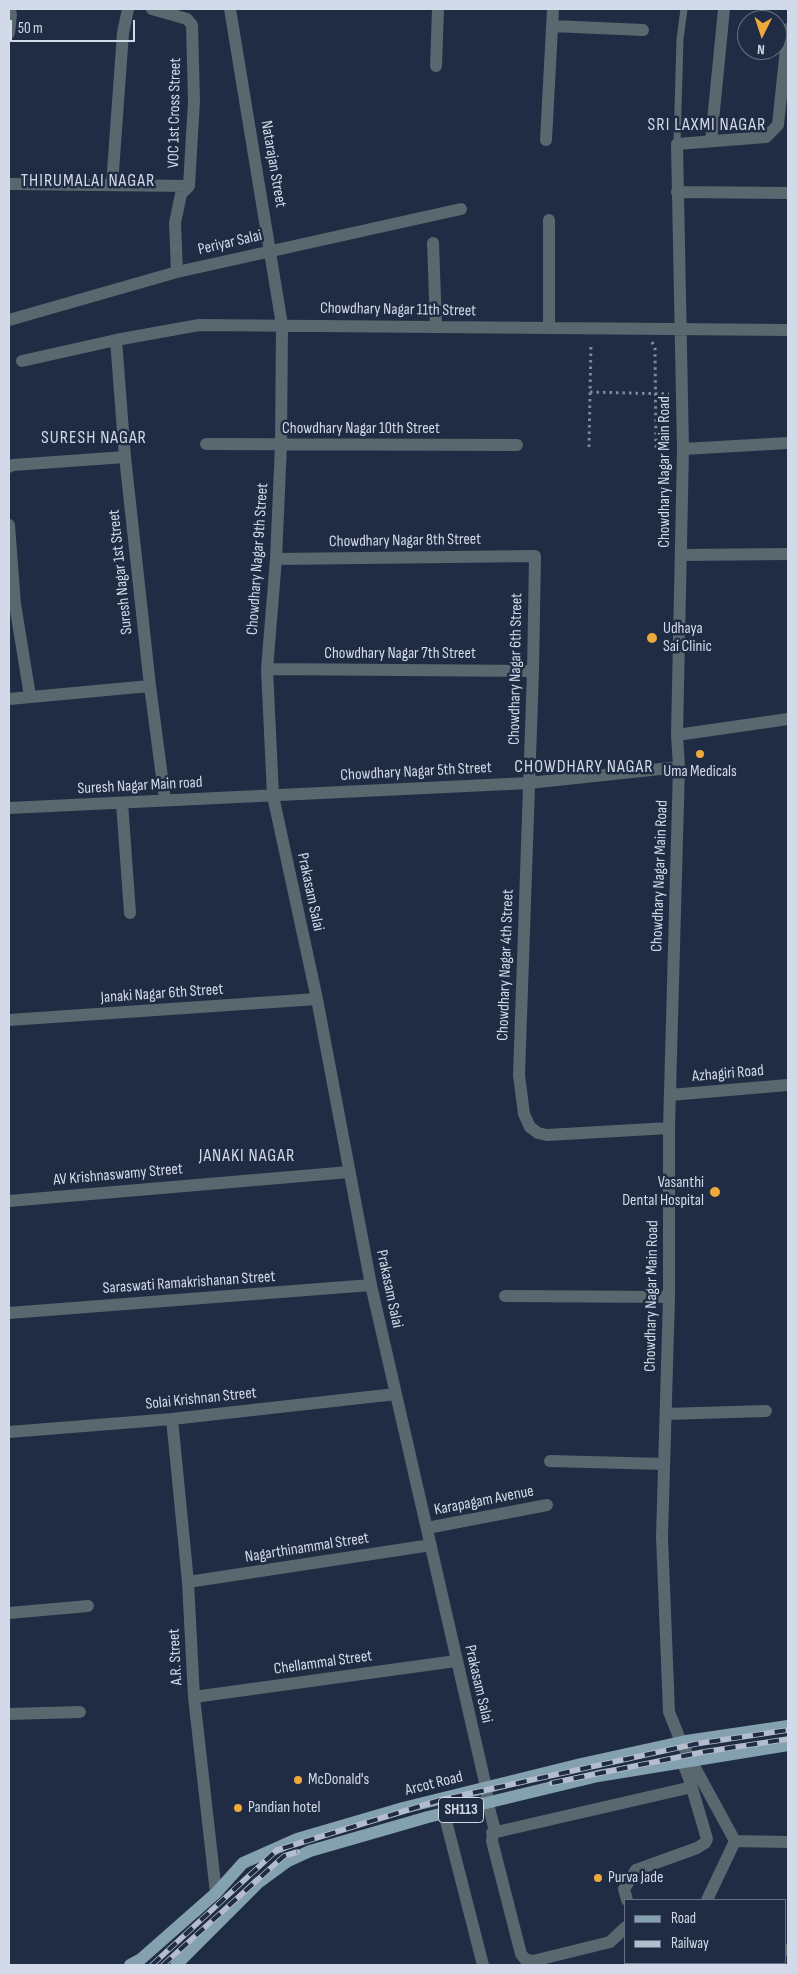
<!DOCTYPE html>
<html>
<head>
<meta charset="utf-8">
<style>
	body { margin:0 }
	#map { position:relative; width:797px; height:1974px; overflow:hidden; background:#202c43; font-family:"Sofia Sans Condensed",sans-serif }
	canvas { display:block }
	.frame { position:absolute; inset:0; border:10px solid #d2dae9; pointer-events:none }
	.legend { position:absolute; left:624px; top:1899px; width:162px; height:65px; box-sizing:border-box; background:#202c43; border:1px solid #677285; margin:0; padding:6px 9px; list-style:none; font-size:15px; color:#d2dae9 }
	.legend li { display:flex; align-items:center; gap:10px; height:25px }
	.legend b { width:25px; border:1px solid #677285 }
	.north { position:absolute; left:737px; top:10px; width:50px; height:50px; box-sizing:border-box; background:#202c43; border:1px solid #677285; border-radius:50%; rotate:184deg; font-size:14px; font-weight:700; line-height:20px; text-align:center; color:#d2dae9 }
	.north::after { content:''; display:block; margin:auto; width:18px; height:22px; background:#eea83c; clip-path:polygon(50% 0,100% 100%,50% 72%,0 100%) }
	.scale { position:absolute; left:10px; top:20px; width:125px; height:22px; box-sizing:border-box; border:2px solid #d2dae9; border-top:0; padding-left:6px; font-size:15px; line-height:18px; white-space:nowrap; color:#d2dae9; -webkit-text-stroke:4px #202c43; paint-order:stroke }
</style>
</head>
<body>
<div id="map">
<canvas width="797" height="1974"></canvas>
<div class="frame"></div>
<ul class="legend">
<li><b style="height:6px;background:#84a1af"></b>Road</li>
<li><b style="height:6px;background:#b4bdcd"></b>Railway</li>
</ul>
<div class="north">N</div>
<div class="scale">50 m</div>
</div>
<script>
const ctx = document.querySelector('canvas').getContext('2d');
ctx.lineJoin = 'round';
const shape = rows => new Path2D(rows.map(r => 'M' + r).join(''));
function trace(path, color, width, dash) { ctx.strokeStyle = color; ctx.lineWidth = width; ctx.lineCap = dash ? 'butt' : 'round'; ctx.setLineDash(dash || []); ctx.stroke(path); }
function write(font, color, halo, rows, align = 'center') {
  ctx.font = font + ' "Sofia Sans Condensed",sans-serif'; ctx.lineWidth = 5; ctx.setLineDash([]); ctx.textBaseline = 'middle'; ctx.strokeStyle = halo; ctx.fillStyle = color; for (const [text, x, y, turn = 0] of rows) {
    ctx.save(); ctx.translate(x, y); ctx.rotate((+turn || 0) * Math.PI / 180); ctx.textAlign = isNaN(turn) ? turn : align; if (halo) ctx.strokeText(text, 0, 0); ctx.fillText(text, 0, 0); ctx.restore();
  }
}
trace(shape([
	[652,342,655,348,656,448],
	[590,392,669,394],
	[589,447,591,343]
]), '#80899c', 3, [2.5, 4]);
trace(shape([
	[677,144,680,39,684,9]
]), '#59676e', 7);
trace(shape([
	[152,9,187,19,192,25,194,101,189,186,181,194,175,223,177,272],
	[230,9,282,325,281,445,276,559,267,669,273,796,317,999,371,1285,486,1787,488,1804,494,1827,492,1841,521,1954,525,1959,533,1961,610,1942,626,1927],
	[552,26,643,30],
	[9,33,11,14],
	[436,66,438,9],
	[546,140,553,9],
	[711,141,724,9],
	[9,184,189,186],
	[112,185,123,33,128,9],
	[677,192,788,193],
	[433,243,436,326],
	[9,320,177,272,461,209],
	[549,328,549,220],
	[116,340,125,457,150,686,165,800],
	[22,361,116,340,199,325,788,330],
	[206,444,517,445],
	[683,449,788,443],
	[9,467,13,465,125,457],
	[9,525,15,604,30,696],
	[681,555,788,554],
	[276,559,535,556,533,671,519,1075,524,1114,530,1127,538,1133,547,1135,669,1128],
	[267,669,533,671],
	[9,699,150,686],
	[677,735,788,719],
	[122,803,130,913],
	[9,808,529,783,679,767],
	[9,1020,317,999],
	[670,1095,788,1085],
	[9,1201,349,1172],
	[505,1296,669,1297],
	[9,1313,371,1285],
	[666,1414,766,1411],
	[172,1419,188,1582,194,1697,216,1893],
	[9,1432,172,1419,396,1394],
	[550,1461,664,1464],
	[427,1528,547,1505],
	[188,1582,431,1545],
	[9,1613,88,1606],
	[194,1697,456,1661],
	[9,1714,80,1712],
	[444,1813,483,1965],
	[492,1833,692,1787],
	[735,1841,788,1842],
	[627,1900,624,1889,636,1870,697,1848,705,1843,707,1839,690,1781,683,1763],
	[707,1900,735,1841,681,1742,669,1712,662,1537,669,1297,669,1128,679,767,677,735,683,449,677,144,766,137,778,125,788,29],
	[786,1950,788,1950],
	[676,1965,677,1963]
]), '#59676e', 12);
trace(shape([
	[130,1965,141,1959,216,1893,243,1863,297,1839,403,1808,581,1764,686,1741,788,1726],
	[176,1965,258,1883,288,1861,310,1851,428,1817,598,1776,788,1745]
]), '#84a1af', 12);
const rail = shape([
	[552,1783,703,1752,788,1739],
	[152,1965,277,1850,440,1800,695,1744,788,1730],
	[163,1965,284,1856,297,1852]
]);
trace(rail, '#b4bdcd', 5.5);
trace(rail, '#202c43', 4, [11]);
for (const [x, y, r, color] of [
	[652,638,6,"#eea83c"],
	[700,754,5,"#eea83c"],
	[715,1192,6,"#eea83c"],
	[298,1780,5,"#eea83c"],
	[238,1808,5,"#eea83c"],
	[598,1878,5,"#eea83c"]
]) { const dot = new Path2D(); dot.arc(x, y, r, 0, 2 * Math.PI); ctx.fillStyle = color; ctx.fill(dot); trace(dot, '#202c43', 2); }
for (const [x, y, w] of [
	[461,1810,45]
]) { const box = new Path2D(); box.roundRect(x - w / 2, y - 12.5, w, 25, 4); ctx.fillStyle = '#202c43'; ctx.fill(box); trace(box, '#d2dae9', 1); }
write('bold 15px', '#d2dae9', null, [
	["SH113",461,1810]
]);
write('16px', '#d2dae9', '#202c43', [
	["VOC 1st Cross Street",175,113,-89],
	["Natarajan Street",273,164,80],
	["Periyar Salai",230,243,-13],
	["Chowdhary Nagar 11th Street",398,310,1],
	["Chowdhary Nagar 10th Street",361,429],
	["Chowdhary Nagar Main Road",665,472,-90],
	["Chowdhary Nagar 8th Street",405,541,-1],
	["Chowdhary Nagar 9th Street",258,559,-86],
	["Suresh Nagar 1st Street",121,572,-96],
	["Chowdhary Nagar 7th Street",400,654],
	["Chowdhary Nagar 6th Street",516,669,-89],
	["Chowdhary Nagar 5th Street",416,772,-3],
	["Suresh Nagar Main road",140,786,-3],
	["Chowdhary Nagar Main Road",660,876,-88],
	["Prakasam Salai",310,892,78],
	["Chowdhary Nagar 4th Street",506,965,-88],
	["Janaki Nagar 6th Street",162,994,-4],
	["Azhagiri Road",728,1074,-5],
	["AV Krishnaswamy Street",118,1175,-5],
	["Saraswati Ramakrishanan Street",189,1283,-4],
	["Prakasam Salai",389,1289,78],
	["Chowdhary Nagar Main Road",652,1296,-89],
	["Solai Krishnan Street",201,1399,-6],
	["Karapagam Avenue",484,1501,-11],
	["Nagarthinammal Street",307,1548,-9],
	["A.R. Street",176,1657,-93],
	["Chellammal Street",323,1663,-8],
	["Prakasam Salai",478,1684,77],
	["Arcot Road",434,1784,-14]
]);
write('16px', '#d2dae9', '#202c43', [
	["Udhaya",663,629],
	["Sai Clinic",663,647],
	["Uma Medicals",700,772,"center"],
	["Vasanthi",704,1183,"right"],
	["Dental Hospital",704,1201,"right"],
	["McDonald's",308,1780],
	["Pandian hotel",248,1808],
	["Purva Jade",608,1878]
], 'left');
ctx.letterSpacing = '1px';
write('18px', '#d2dae9', '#202c43', [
	["SRI LAXMI NAGAR",707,125],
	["THIRUMALAI NAGAR",88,181],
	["SURESH NAGAR",94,438],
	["CHOWDHARY NAGAR",584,767],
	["JANAKI NAGAR",247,1156]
]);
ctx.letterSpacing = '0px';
</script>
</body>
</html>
